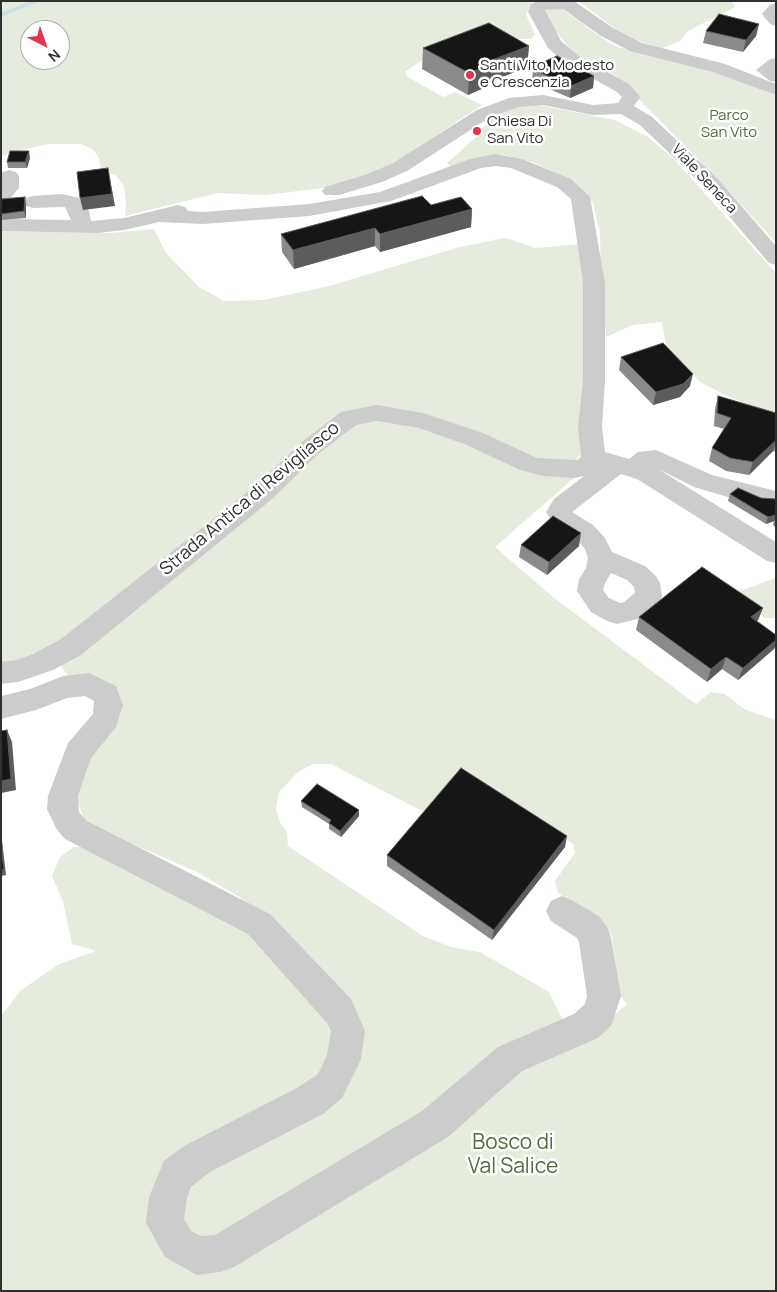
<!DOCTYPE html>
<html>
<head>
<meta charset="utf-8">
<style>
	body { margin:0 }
	#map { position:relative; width:777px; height:1292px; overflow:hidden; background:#fff; font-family:Manrope,sans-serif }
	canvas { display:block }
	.frame { position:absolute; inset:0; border:2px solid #2f2f2f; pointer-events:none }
	.north { position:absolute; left:20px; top:20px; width:50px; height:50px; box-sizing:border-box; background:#fff; border:1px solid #acacac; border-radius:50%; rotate:139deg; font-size:14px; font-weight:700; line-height:20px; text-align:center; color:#2f2f2f }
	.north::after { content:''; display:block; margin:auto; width:18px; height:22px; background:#e3344b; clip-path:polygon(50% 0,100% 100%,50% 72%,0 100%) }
</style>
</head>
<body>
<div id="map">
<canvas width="777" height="1292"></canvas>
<div class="frame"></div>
<div class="north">N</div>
</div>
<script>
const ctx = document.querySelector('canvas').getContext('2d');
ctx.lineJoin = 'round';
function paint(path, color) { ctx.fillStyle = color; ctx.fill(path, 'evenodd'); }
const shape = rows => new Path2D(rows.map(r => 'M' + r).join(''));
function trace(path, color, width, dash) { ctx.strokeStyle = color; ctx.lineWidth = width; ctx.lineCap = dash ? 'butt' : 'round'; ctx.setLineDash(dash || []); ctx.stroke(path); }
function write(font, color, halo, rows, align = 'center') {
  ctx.font = font + ' Manrope,sans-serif'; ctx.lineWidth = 5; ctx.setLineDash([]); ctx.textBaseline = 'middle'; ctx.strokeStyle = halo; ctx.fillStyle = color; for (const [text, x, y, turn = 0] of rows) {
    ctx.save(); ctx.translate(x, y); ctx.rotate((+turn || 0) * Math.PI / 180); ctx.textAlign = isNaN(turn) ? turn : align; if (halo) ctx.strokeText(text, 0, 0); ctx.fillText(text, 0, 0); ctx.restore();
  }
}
paint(shape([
	[1,1,533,1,526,14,535,35,531,39,520,39,426,58,412,67,405,72,408,77,443,97,455,92,482,105,402,158,383,168,365,176,324,188,265,195,218,193,125,216,126,204,124,187,116,175,102,172,99,159,94,150,81,144,48,144,12,152,1,157],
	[30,30,60,30,60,60,30,60],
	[578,1,732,1,735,7,688,31,680,41,660,49,624,35],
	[552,8,562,9,605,40,618,47,714,71,744,81,776,96,776,243,725,187,616,76,574,53,556,32,545,11],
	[518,105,539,105,615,120,648,137,673,158,776,273,776,413,767,412,725,395,700,382,666,346,662,322,633,325,606,337,601,286,600,232,593,203,575,182,532,162,501,154,470,160,452,167,447,163,475,138,484,126,499,114],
	[154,229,166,253,199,287,224,301,264,300,329,286,456,248,505,238,536,248,580,244,589,281,582,453,576,460,548,463,382,409,272,474,50,650,1,665,1,231,110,233],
	[369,418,413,421,545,475,575,477,495,547,553,597,696,704,711,692,725,694,744,709,776,720,776,1291,1,1291,1,1016,20,991,59,964,96,951,72,944,63,901,52,876,60,857,74,847,86,847,232,920,246,901,197,872,86,824,76,797,90,753,113,729,120,716,122,700,111,685,72,680,58,663,345,426],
	[313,764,331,764,422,811,428,810,467,774,573,844,575,853,555,881,558,893,599,921,612,936,618,993,627,1004,586,1040,565,1024,549,992,480,952,451,947,423,936,288,846,287,833,280,822,276,809,279,792,298,772],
	[776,578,776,618,765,618,744,605,735,595,742,590]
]), '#e6ecdd');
paint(shape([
	[31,1,40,1,1,17,1,13,31,1]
]), '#c9e0eb');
paint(shape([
	[537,1,574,1,613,28,642,43,725,64,776,84,776,95,713,72,630,51,601,36,563,9,545,10,561,41,579,56,629,84,640,97,634,106,652,117,718,179,776,246,776,265,769,263,704,187,665,149,640,125,621,114,593,115,543,105,518,107,489,118,407,171,382,182,339,195,325,195,322,191,325,187,368,174,393,163,477,110,509,98,543,95,593,105,618,103,622,97,617,92,567,64,548,48,528,12,531,4,537,1],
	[776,3,776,26,770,24,762,14,770,5,776,3],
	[776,58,776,82,770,81,756,70,770,59,776,58],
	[496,154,522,159,571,179,590,197,605,283,605,381,602,427,605,452,629,459,638,452,656,450,712,475,776,491,776,509,758,506,694,487,658,469,776,542,776,563,767,561,637,479,621,474,572,512,593,525,605,538,612,552,645,566,656,576,660,583,662,597,658,604,642,618,617,624,607,621,591,612,577,591,579,579,586,568,588,558,585,549,575,537,554,524,546,512,554,499,584,476,574,478,543,476,520,470,467,445,419,428,377,421,356,425,318,454,272,499,81,655,53,670,18,682,1,684,1,662,17,660,33,654,61,639,254,487,302,442,341,412,377,405,423,413,483,433,537,458,578,460,581,456,578,427,583,381,583,283,571,199,557,187,511,168,496,166,481,168,391,201,309,216,203,224,159,222,124,230,98,233,1,231,1,219,71,220,65,207,33,208,26,206,23,202,26,198,33,196,62,194,79,198,89,211,91,221,124,218,178,205,185,207,188,211,203,212,309,204,380,192,470,159,496,154],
	[611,573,627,580,634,587,635,593,624,602,620,603,609,598,603,590,605,583,611,573],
	[9,170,16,172,19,176,19,188,8,201,1,203,1,173,9,170],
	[89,673,116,686,123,705,116,727,91,758,78,796,79,812,87,821,270,914,351,999,365,1031,361,1059,342,1098,323,1114,210,1172,191,1187,187,1197,184,1219,191,1231,201,1236,215,1235,422,1111,498,1047,574,1014,585,1004,587,996,579,942,577,938,551,921,546,911,551,901,562,896,573,901,599,916,607,927,611,938,621,996,611,1026,598,1038,522,1071,448,1137,234,1267,220,1272,197,1275,165,1257,146,1223,149,1197,164,1161,184,1146,297,1088,318,1074,327,1055,331,1031,327,1023,248,934,65,839,57,830,47,809,48,796,68,743,93,714,94,701,85,696,67,698,36,710,1,719,1,696,30,689,63,676,89,673]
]), '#ccc');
paint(shape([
	[759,24,756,36,743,52,703,43,706,31],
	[529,46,527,67,495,80,495,83,468,95,422,69,423,48],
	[534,66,594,76,593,88,570,98,538,84,538,81,532,78],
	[30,158,27,168,8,168,7,162],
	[1,199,26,204,26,218,1,220],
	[431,205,472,209,471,227,380,252,375,246,294,269,282,252,281,234],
	[621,357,690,386,680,397,653,405,619,370],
	[718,396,776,413,776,452,773,451,749,475,726,471,709,461,712,448,724,429,714,426,715,409],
	[730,494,761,498,776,499,776,528,773,525,774,521,766,524,728,501],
	[521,545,579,546,547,575,519,557],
	[763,608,758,620,757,621,776,635,776,645,774,649,738,680,722,669,707,682,636,630,639,617],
	[301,801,359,816,341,837,329,829,329,824,302,807],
	[565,847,492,940,387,866,387,855]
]), '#8a8a8a');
paint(shape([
	[759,24,756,36,743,52,746,40],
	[529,46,527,67,495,80,495,83,468,95,469,73,492,60],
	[594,76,593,88,570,98,571,86],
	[29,151,30,158,27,168,25,162],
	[108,168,115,206,83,210,80,198],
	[25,197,26,204,26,218,24,211],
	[472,209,471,227,380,252,380,234],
	[375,228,375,246,294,269,293,250],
	[693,374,690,386,680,397,653,405,656,392],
	[776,440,773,451,749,475,753,462],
	[776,515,774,521,766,524,768,517],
	[581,533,579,546,547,575,549,562],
	[763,608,758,620,747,630,751,617],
	[776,640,776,645,774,649,738,680,743,668],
	[726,657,722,669,707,682,711,669],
	[7,730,12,742,16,790,1,793,1,781],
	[359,810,359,816,341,837,340,831],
	[1,832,6,875,1,876],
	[567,836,565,847,492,940,494,930]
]), '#5c5c5c');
const building = shape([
	[719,14,759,24,746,40,706,31,719,14],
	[489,23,529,46,492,60,496,62,469,73,423,48,489,23],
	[557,56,594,76,571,86,539,72,542,71,534,66,557,56],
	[10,151,29,151,25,162,7,162,10,151],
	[108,168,112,194,80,198,77,172,108,168],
	[422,196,431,205,461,197,472,209,380,234,375,228,293,250,281,234,422,196],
	[25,197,24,211,1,214,1,199,25,197],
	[663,343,693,374,683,384,656,392,621,357,663,343],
	[718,396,776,413,776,440,753,462,730,458,712,448,731,418,717,413,718,396],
	[738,488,761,498,776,499,776,515,768,517,730,494,738,488],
	[553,516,581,533,549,562,521,545,553,516],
	[702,567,763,608,751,617,776,635,776,640,743,668,726,657,711,669,639,617,702,567],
	[7,730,11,779,1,781,1,731,7,730],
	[461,768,567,836,494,930,387,855,461,768],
	[317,784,359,810,340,831,329,823,331,820,301,801,317,784],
	[1,848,4,869,1,870,1,848]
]);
paint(building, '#161616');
trace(building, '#5c5c5c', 1);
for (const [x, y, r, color] of [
	[470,75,5,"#e3344b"],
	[477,131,5,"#e3344b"]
]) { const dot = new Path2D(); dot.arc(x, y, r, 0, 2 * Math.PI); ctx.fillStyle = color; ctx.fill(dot); trace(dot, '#fff', 2); }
write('15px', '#2f2f2f', '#fff', [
	["Santi Vito, Modesto",480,66],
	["e Crescenzia",480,83],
	["Chiesa Di",487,122],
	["San Vito",487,139]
], 'left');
write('15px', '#546a3c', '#fff', [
	["Parco",729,116],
	["San Vito",729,133]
]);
write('15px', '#2f2f2f', '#fff', [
	["Viale Seneca",704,179,47]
]);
write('18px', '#2f2f2f', '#fff', [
	["Strada Antica di Revigliasco",250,499,-40]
]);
write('21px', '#546a3c', '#fff', [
	["Bosco di",513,1143],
	["Val Salice",513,1167]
]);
</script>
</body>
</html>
